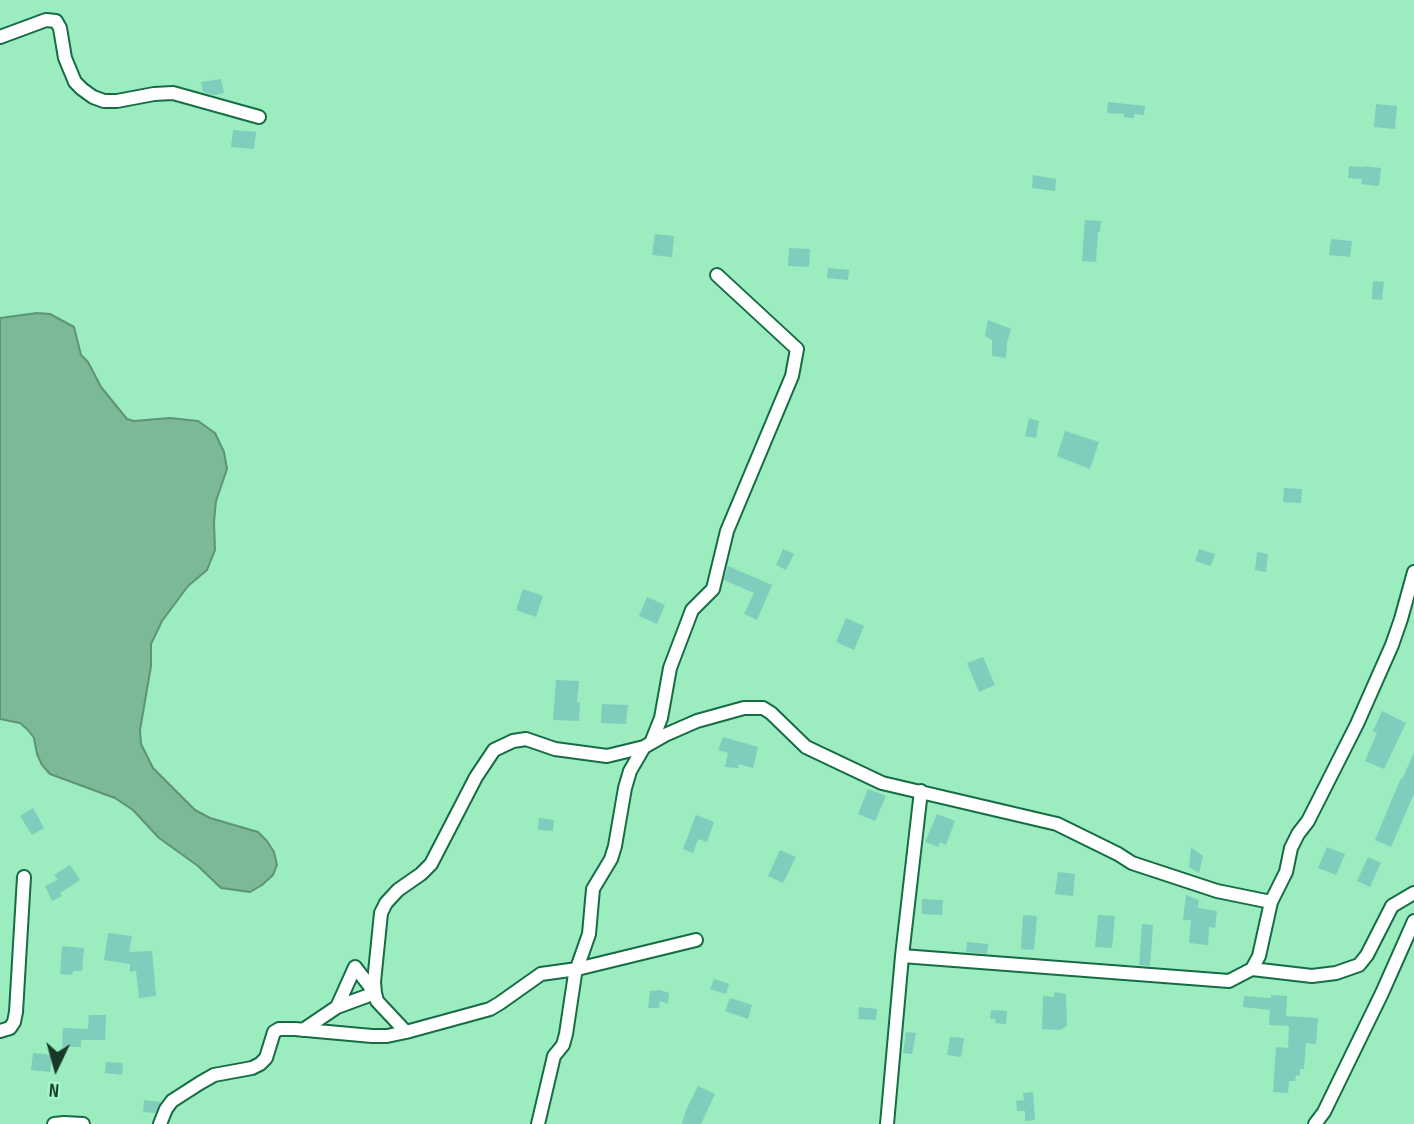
<!DOCTYPE html>
<html>
<head>
<meta charset="utf-8">
<style>
	body { margin:0 }
	#map { position:relative; width:1414px; height:1124px; overflow:hidden; background:#9becbe; font-family:"Sofia Sans Condensed",sans-serif }
	canvas { display:block }
	.north { position:absolute; left:21px; top:1033px; width:70px; height:70px; -webkit-text-stroke:5px #a8f9ca; paint-order:stroke; rotate:185deg; font-size:19px; font-weight:700; line-height:28px; text-align:center; color:#183928 }
	.north::after { content:''; display:block; margin:auto; width:24px; height:32px; background:#183928; clip-path:polygon(50% 0,100% 100%,50% 72%,0 100%) }
</style>
</head>
<body>
<div id="map">
<canvas width="1414" height="1124"></canvas>
<div class="north">N</div>
</div>
<script>
const ctx = document.querySelector('canvas').getContext('2d');
ctx.lineJoin = 'round';
function paint(path, color) { ctx.fillStyle = color; ctx.fill(path, 'evenodd'); }
const shape = rows => new Path2D(rows.map(r => 'M' + r).join(''));
function trace(path, color, width, dash) { ctx.strokeStyle = color; ctx.lineWidth = width; ctx.lineCap = dash ? 'butt' : 'round'; ctx.setLineDash(dash || []); ctx.stroke(path); }
const water = shape([
	[37,313,50,314,74,327,81,355,88,362,101,387,127,419,134,421,170,418,198,421,215,433,224,452,227,469,216,501,214,522,215,550,207,570,188,586,162,621,151,644,151,666,140,730,141,744,153,768,195,810,210,818,258,832,267,841,274,852,277,865,273,875,262,885,250,892,221,888,198,866,159,838,133,810,115,798,50,774,42,765,37,754,34,738,28,730,20,723,0,719,0,318,37,313]
]);
paint(water, '#7cb996');
trace(water, '#5e9375', 2);
paint(shape([
	[221,79,224,93,214,95,203,92,201,82],
	[1108,102,1145,106,1144,115,1134,114,1134,118,1124,117,1124,114,1107,113],
	[1376,104,1397,106,1395,129,1374,127],
	[233,130,256,132,254,149,231,147],
	[1349,166,1363,167,1363,166,1381,168,1379,186,1361,184,1362,179,1348,178],
	[1033,175,1056,179,1055,191,1032,188],
	[1085,220,1101,221,1100,232,1098,232,1096,262,1082,261],
	[655,234,674,236,672,257,652,255],
	[1331,239,1352,241,1350,257,1329,255],
	[789,248,810,249,809,267,788,266],
	[828,268,849,270,848,280,827,278],
	[1373,281,1384,282,1382,300,1372,299],
	[988,320,1011,329,1007,343,1006,358,992,356,992,340,985,336],
	[1029,418,1039,421,1036,438,1025,436],
	[1065,431,1099,442,1090,469,1057,456],
	[1284,488,1302,489,1301,503,1283,502],
	[783,549,794,554,786,570,776,565],
	[1199,549,1215,554,1211,566,1195,561],
	[1257,552,1268,554,1266,572,1255,570],
	[728,566,772,585,757,620,744,614,754,593,724,580],
	[523,589,543,596,536,617,516,610],
	[647,597,665,605,657,624,639,616],
	[846,618,864,626,854,650,836,642],
	[983,657,995,685,979,692,967,663],
	[556,680,579,681,577,702,580,703,579,721,553,720],
	[602,704,628,705,626,724,601,723],
	[1382,711,1406,723,1384,769,1365,761,1377,733,1373,731],
	[723,737,758,747,753,768,739,764,738,768,725,767,728,753,718,750],
	[1414,753,1414,794,1391,847,1375,840,1401,778,1402,779],
	[868,789,886,796,875,821,858,814],
	[33,808,44,828,32,835,20,816],
	[937,814,955,821,946,845,940,842,938,847,925,842],
	[696,815,714,822,707,842,698,839,693,853,683,849],
	[539,818,554,820,553,831,538,830],
	[1191,847,1203,856,1199,873,1189,867],
	[1327,847,1345,854,1336,875,1318,868],
	[780,850,796,857,783,883,768,876],
	[1368,857,1381,863,1370,887,1357,881],
	[70,865,80,880,60,893,62,896,52,901,45,886,58,880,54,875],
	[1058,872,1075,874,1073,896,1055,894],
	[1186,895,1199,900,1198,908,1217,911,1215,928,1209,927,1208,945,1189,943,1191,920,1183,920],
	[922,899,943,900,942,915,922,914],
	[1023,915,1037,916,1034,950,1021,949],
	[1098,915,1115,916,1112,948,1095,947],
	[1142,924,1153,925,1150,966,1139,965],
	[108,933,132,936,129,952,152,951,156,996,139,998,136,971,130,972,130,964,104,960],
	[967,942,988,944,987,954,966,952],
	[62,946,84,948,82,971,73,971,72,975,60,974],
	[714,979,729,984,726,994,710,989],
	[660,990,669,993,668,1004,660,1001,659,1008,648,1008,650,991],
	[1055,992,1066,994,1067,1026,1060,1030,1042,1029,1043,996,1054,997],
	[1271,995,1287,996,1286,1016,1318,1018,1316,1044,1306,1043,1304,1069,1300,1069,1300,1076,1296,1075,1295,1081,1289,1081,1288,1093,1273,1092,1276,1047,1288,1048,1289,1026,1269,1025,1270,1010,1243,1007,1244,996,1271,998],
	[730,998,752,1005,748,1019,725,1011],
	[859,1007,877,1009,876,1020,858,1019],
	[991,1010,1007,1011,1006,1024,995,1023,996,1019,990,1019],
	[89,1015,106,1015,105,1040,81,1040,81,1047,62,1047,63,1028,88,1029],
	[906,1032,916,1033,912,1054,903,1053],
	[950,1037,964,1038,961,1057,947,1055],
	[33,1053,52,1055,50,1072,31,1070],
	[106,1062,123,1063,122,1075,105,1073],
	[698,1086,715,1094,701,1124,682,1124,686,1110],
	[1033,1092,1035,1120,1025,1121,1025,1111,1017,1111,1016,1101,1024,1100,1023,1093],
	[144,1100,161,1102,155,1113,143,1112]
]), '#7fcdbc');
const minor = shape([
	[0,37,46,20,56,21,60,28,65,58,75,82,82,89,93,97,104,101,117,101,154,94,173,93,259,117],
	[651,743,661,718,670,668,692,610,713,589,727,531,792,376,797,349,717,275],
	[902,956,1229,981,1252,969,1259,956,1271,902,1286,872,1291,848,1298,834,1308,821,1357,724,1392,645,1401,619,1414,572],
	[1252,969,1312,976,1336,973,1359,965,1367,955,1392,906,1414,893],
	[303,1030,337,1007,355,967,375,993,337,1007],
	[0,1031,10,1028,14,1022,16,1012,24,877],
	[406,1032,377,1001,375,993,374,982,381,913,386,903,398,890,421,874,431,864,476,777,494,750,513,741,526,739,555,749,607,756,644,747],
	[54,1124,64,1123,83,1124],
	[160,1124,166,1109,172,1101,200,1083,214,1075,252,1068,260,1064,266,1058,274,1032,279,1029,295,1029,372,1036,387,1036,406,1032,490,1009,500,1003,541,974,577,969,696,940],
	[538,1124,554,1056,563,1045,566,1034,575,974,589,934,593,889,611,859,615,846,625,788,630,771,644,747,665,735,697,721,744,708,763,708,771,713,806,747,882,783,1057,824,1118,854,1132,863,1217,891,1271,902],
	[887,1124,902,956,921,791],
	[1315,1124,1324,1112,1382,993,1414,921]
]);
trace(minor, '#156c45', 16);
trace(minor, '#fff', 12);
</script>
</body>
</html>
